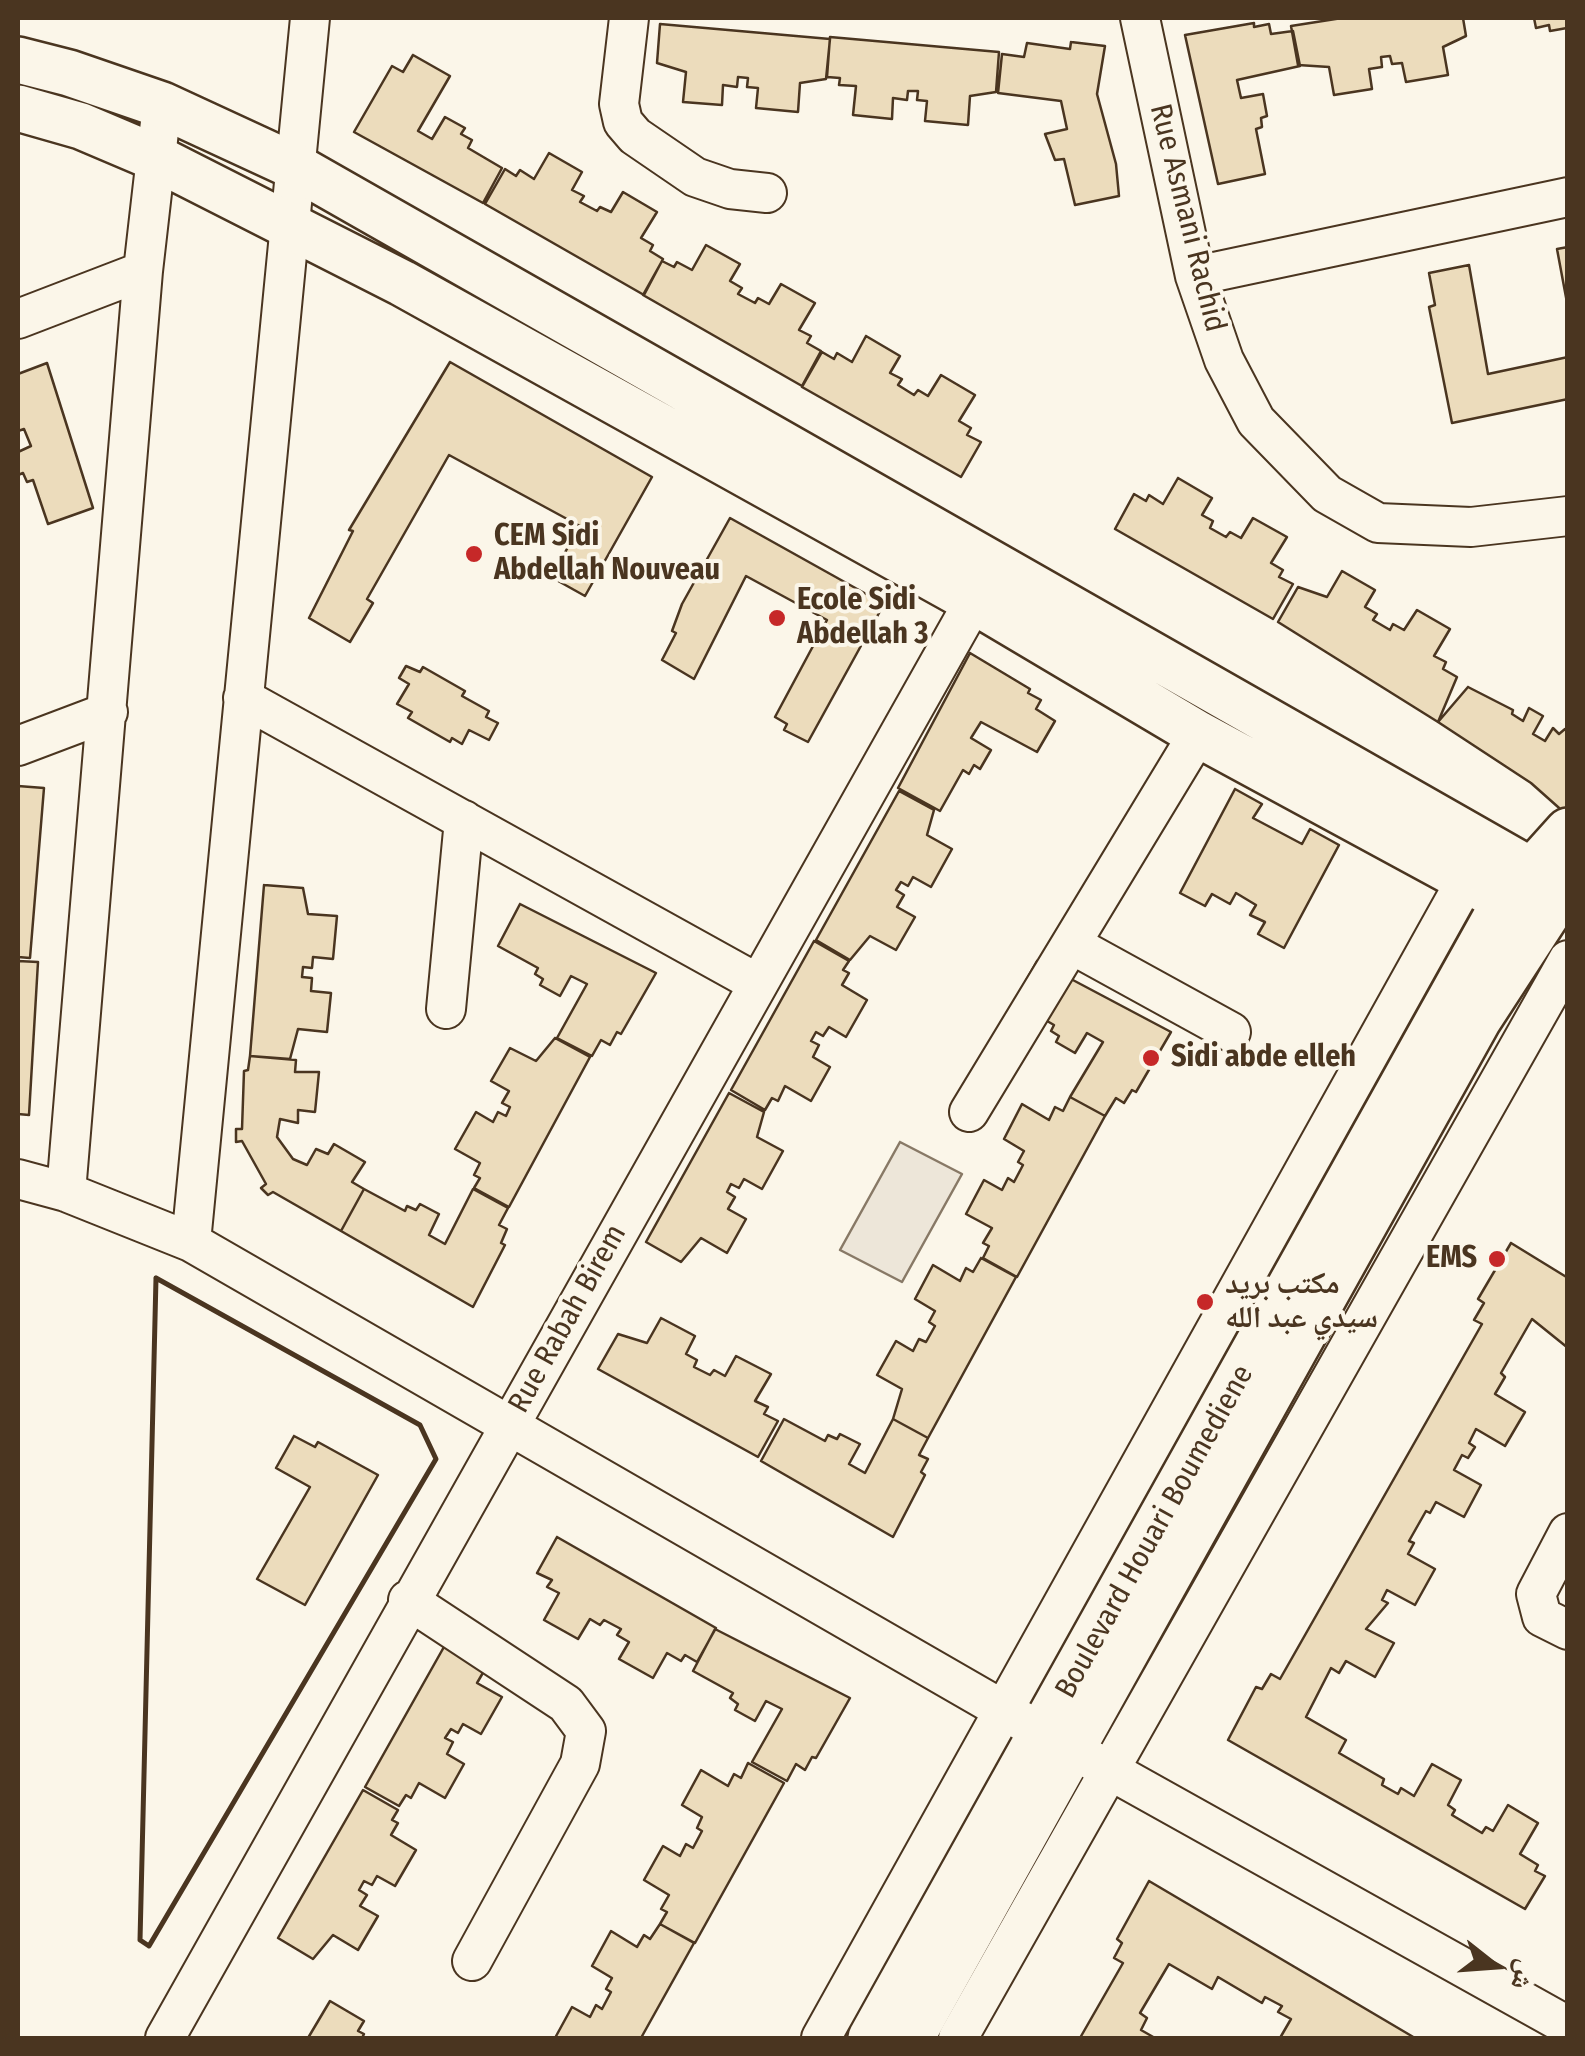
<!DOCTYPE html>
<html>
<head>
<meta charset="utf-8">
<style>
	body { margin:0 }
	#map { position:relative; width:1585px; height:2056px; overflow:hidden; background:#fbf6e9; font-family:"Fira Sans Condensed","Noto Naskh Arabic",sans-serif }
	canvas { display:block }
	.frame { position:absolute; inset:0; border:20px solid #4a3520; pointer-events:none }
	.north { position:absolute; left:1445px; top:1916px; width:100px; height:100px; -webkit-text-stroke:8px #fbf6e9; paint-order:stroke; rotate:107deg; font-size:28px; font-weight:700; line-height:40px; text-align:center; color:#4a3520 }
	.north::after { content:''; display:block; margin:auto; width:35px; height:45px; background:#4a3520; clip-path:polygon(50% 0,100% 100%,50% 72%,0 100%) }
</style>
</head>
<body>
<div id="map">
<canvas width="1585" height="2056"></canvas>
<div class="frame"></div>
<div class="north">ش</div>
</div>
<script>
const ctx = document.querySelector('canvas').getContext('2d');
ctx.lineJoin = 'round';
function paint(path, color) { ctx.fillStyle = color; ctx.fill(path, 'evenodd'); }
const shape = rows => new Path2D(rows.map(r => 'M' + r).join(''));
function trace(path, color, width, dash) { ctx.strokeStyle = color; ctx.lineWidth = width; ctx.lineCap = dash ? 'butt' : 'round'; ctx.setLineDash(dash || []); ctx.stroke(path); }
function write(font, color, halo, rows, align = 'center') {
  ctx.font = font + ' "Fira Sans Condensed","Noto Naskh Arabic",sans-serif'; ctx.lineWidth = 8; ctx.setLineDash([]); ctx.textBaseline = 'middle'; ctx.strokeStyle = halo; ctx.fillStyle = color; for (const [text, x, y, turn = 0] of rows) {
    ctx.save(); ctx.translate(x, y); ctx.rotate((+turn || 0) * Math.PI / 180); ctx.textAlign = isNaN(turn) ? turn : align; if (halo) ctx.strokeText(text, 0, 0); ctx.fillText(text, 0, 0); ctx.restore();
  }
}
const green = shape([
	[900,1142,962,1174,902,1282,840,1250,900,1142]
]);
paint(green, '#ede6d9');
trace(green, '#887966', 2.5);
const building = shape([
	[1342,18,1463,18,1466,36,1443,47,1448,75,1406,82,1402,63,1392,64,1390,56,1381,57,1382,67,1369,69,1372,89,1334,95,1329,67,1298,65,1291,26,1342,18],
	[1534,18,1568,18,1568,32,1567,28,1550,31,1549,25,1536,28,1534,18],
	[1254,23,1254,27,1269,24,1271,34,1293,31,1300,66,1237,80,1241,98,1263,94,1267,116,1261,118,1262,127,1256,129,1265,174,1218,184,1185,35,1254,23],
	[660,24,830,39,826,79,800,83,798,112,756,108,758,88,747,87,748,78,738,77,737,87,723,85,722,105,683,102,686,72,657,63,660,24],
	[830,37,999,52,996,92,970,96,968,125,925,121,927,101,917,100,918,91,908,91,907,100,893,98,892,119,853,115,856,86,839,85,840,78,827,77,830,37],
	[1071,42,1105,46,1097,94,1116,164,1119,196,1075,205,1064,159,1055,160,1045,134,1067,129,1061,101,998,93,1002,54,1024,57,1027,43,1070,49,1071,42],
	[413,55,450,76,418,131,432,139,445,117,465,128,461,134,472,140,468,148,502,168,483,203,354,132,392,66,403,72,413,55],
	[549,153,582,172,572,190,584,196,580,202,597,211,600,207,611,212,623,192,657,212,641,238,653,245,650,251,663,259,644,295,485,204,505,169,516,176,520,170,534,179,549,153],
	[706,245,740,264,730,281,742,288,738,294,755,303,758,298,769,304,781,284,815,303,799,330,811,336,807,343,821,351,802,386,643,295,662,261,674,267,677,262,692,270,706,245],
	[1568,247,1568,308,1557,249,1568,247],
	[1469,265,1488,374,1568,357,1568,399,1452,423,1429,307,1435,305,1429,273,1469,265],
	[866,336,900,356,890,373,902,379,898,385,914,395,918,390,928,396,941,375,975,395,959,421,971,428,967,435,981,442,961,477,802,387,822,352,834,359,837,353,852,362,866,336],
	[450,362,652,477,585,596,551,577,580,526,449,455,367,599,373,603,350,642,309,618,353,531,349,530,450,362],
	[47,363,93,508,48,524,33,480,27,482,23,473,18,475,18,452,31,446,24,429,18,431,18,374,47,363],
	[1178,478,1212,498,1202,515,1213,521,1210,528,1226,537,1230,532,1241,538,1253,518,1287,537,1271,563,1283,570,1279,577,1293,584,1273,619,1115,529,1134,494,1146,501,1149,495,1163,504,1178,478],
	[730,518,884,604,808,742,784,730,787,724,775,717,827,620,746,576,694,679,662,660,676,633,672,631,682,604,730,518],
	[1342,571,1375,590,1365,607,1377,614,1373,620,1390,630,1393,624,1404,630,1417,610,1450,629,1434,656,1446,662,1443,669,1457,677,1438,722,1278,622,1298,587,1327,597,1342,571],
	[970,653,1030,689,1028,693,1041,700,1036,709,1055,721,1037,752,981,722,971,738,991,750,980,769,974,765,969,774,963,770,940,811,898,788,970,653],
	[406,666,420,672,423,667,465,691,462,696,489,711,486,717,498,723,489,740,469,730,462,744,452,738,450,742,408,718,412,712,397,704,409,684,399,678,406,666],
	[1468,687,1513,710,1512,714,1523,721,1529,708,1543,716,1533,734,1545,741,1553,728,1559,734,1565,729,1568,732,1567,815,1531,783,1438,722,1468,687],
	[18,786,44,788,30,958,18,957,18,786],
	[1235,789,1262,804,1253,818,1302,844,1310,829,1339,845,1284,948,1258,934,1265,922,1250,915,1256,905,1236,893,1230,904,1212,894,1205,906,1180,893,1235,789],
	[899,791,934,810,927,835,952,849,931,887,913,877,908,886,901,882,896,890,904,895,897,907,915,917,896,950,870,936,850,960,816,940,899,791],
	[264,885,303,888,308,914,337,916,333,959,313,957,312,968,303,967,302,977,312,978,311,991,331,993,327,1032,298,1029,290,1059,250,1056,264,885],
	[520,904,656,973,621,1034,617,1032,610,1045,601,1040,592,1056,557,1038,587,984,571,976,560,996,540,985,543,979,535,974,538,968,498,946,520,904],
	[814,941,849,961,843,970,849,973,842,985,867,1000,846,1037,829,1027,823,1036,816,1032,811,1041,819,1045,813,1057,830,1067,811,1101,785,1086,778,1101,772,1098,765,1110,731,1090,814,941],
	[18,961,38,962,29,1115,18,1114,18,961],
	[1037,961,1171,1032,1136,1092,1132,1090,1124,1103,1116,1098,1105,1116,1070,1097,1103,1042,1087,1033,1075,1053,1056,1042,1059,1036,1051,1031,1054,1025,1014,1002,1037,961],
	[555,1038,590,1057,509,1207,474,1188,480,1178,474,1175,480,1163,455,1149,476,1112,493,1122,498,1112,506,1116,510,1107,502,1103,509,1091,491,1081,510,1048,536,1061,555,1038],
	[250,1056,296,1060,295,1072,319,1072,315,1112,298,1110,298,1123,280,1119,277,1137,293,1159,307,1165,316,1149,328,1154,334,1144,365,1162,352,1182,364,1189,341,1231,273,1192,268,1195,261,1188,266,1184,242,1141,236,1142,236,1129,242,1129,244,1071,248,1070,250,1056],
	[729,1093,764,1112,757,1137,783,1151,762,1189,744,1179,739,1188,731,1184,727,1192,735,1197,728,1209,746,1219,727,1253,701,1238,681,1262,646,1242,729,1093],
	[1070,1097,1105,1116,1017,1277,983,1258,989,1246,983,1243,992,1228,966,1214,984,1180,1002,1190,1008,1178,1014,1182,1023,1165,1018,1162,1024,1151,1004,1139,1022,1104,1049,1120,1055,1107,1063,1111,1070,1097],
	[364,1189,405,1211,407,1206,416,1210,420,1204,439,1214,429,1235,445,1244,473,1189,508,1208,499,1225,507,1229,501,1243,505,1245,473,1307,341,1231,364,1189],
	[1511,1243,1568,1278,1568,1348,1532,1319,1501,1373,1505,1377,1495,1394,1525,1412,1505,1446,1476,1429,1469,1443,1475,1447,1468,1458,1462,1455,1454,1470,1481,1485,1464,1517,1436,1502,1430,1513,1426,1511,1409,1541,1414,1543,1408,1554,1435,1569,1415,1605,1387,1590,1382,1600,1388,1603,1366,1629,1394,1643,1375,1677,1346,1661,1339,1673,1331,1668,1306,1717,1346,1740,1339,1753,1384,1779,1382,1785,1398,1794,1401,1788,1414,1796,1432,1764,1461,1780,1448,1805,1455,1810,1452,1815,1482,1833,1486,1827,1493,1831,1508,1805,1538,1823,1520,1854,1538,1865,1535,1871,1545,1876,1525,1909,1228,1740,1256,1687,1262,1689,1271,1674,1280,1679,1482,1324,1474,1320,1484,1303,1478,1299,1511,1243],
	[981,1258,1016,1277,928,1438,893,1419,902,1389,877,1375,896,1341,913,1351,919,1339,926,1342,935,1326,929,1322,935,1311,915,1299,933,1265,960,1281,966,1268,973,1272,981,1258],
	[661,1318,695,1336,686,1354,697,1360,694,1367,710,1375,714,1370,725,1376,736,1356,771,1374,755,1401,768,1407,764,1414,778,1421,758,1457,598,1369,618,1334,647,1343,661,1318],
	[784,1419,825,1441,828,1435,837,1439,840,1434,860,1444,849,1464,865,1473,893,1419,928,1438,919,1455,928,1459,921,1472,925,1475,893,1537,761,1461,784,1419],
	[294,1436,315,1447,318,1442,378,1475,305,1605,257,1579,310,1487,276,1468,294,1436],
	[557,1537,716,1628,697,1662,685,1655,681,1661,667,1653,653,1678,619,1659,629,1642,617,1635,621,1629,604,1620,600,1625,590,1619,578,1639,544,1620,559,1593,547,1587,552,1580,537,1573,557,1537],
	[715,1629,850,1698,816,1758,812,1757,805,1770,796,1764,787,1781,752,1762,782,1709,766,1701,755,1721,735,1710,738,1704,730,1698,733,1693,693,1671,715,1629],
	[449,1638,484,1671,477,1683,502,1697,481,1734,463,1724,458,1733,451,1729,445,1738,453,1742,447,1754,464,1764,445,1798,419,1783,411,1798,406,1795,399,1806,365,1787,449,1638],
	[748,1763,784,1783,695,1943,660,1924,667,1912,661,1909,669,1895,644,1880,663,1846,680,1856,686,1844,693,1848,702,1831,697,1828,702,1817,682,1805,701,1770,728,1786,734,1774,741,1778,748,1763],
	[363,1790,398,1810,392,1820,398,1823,391,1835,416,1850,395,1886,377,1876,372,1885,364,1881,359,1890,367,1895,360,1906,378,1916,358,1950,333,1935,313,1959,278,1938,363,1790],
	[1149,1881,1415,2038,1280,2038,1291,2019,1278,2012,1282,2006,1265,1997,1262,2003,1218,1977,1212,1989,1169,1964,1140,2013,1147,2018,1141,2030,1155,2038,1080,2038,1123,1963,1114,1958,1122,1943,1117,1939,1149,1881],
	[660,1924,694,1943,641,2038,555,2038,572,2007,590,2017,596,2005,602,2009,611,1992,606,1989,612,1978,592,1966,611,1931,637,1947,644,1935,650,1939,660,1924],
	[330,2001,364,2021,358,2031,364,2034,362,2038,308,2038,330,2001]
]);
paint(building, '#ecdcbc');
trace(building, '#4a3520', 2.5);
const minor = shape([
	[629,18,619,104,623,122,635,136,695,177,730,189,767,193],
	[1140,18,1195,276,1224,360,1256,421,1327,494,1378,523,1471,527,1568,516],
	[1195,276,1568,197],
	[18,319,143,271],
	[243,698,757,983],
	[18,746,108,712],
	[1071,944,1231,1032],
	[446,1009,464,820],
	[969,1112,1198,734],
	[18,1179,66,1192,191,1242,1043,1733,1568,2026],
	[66,1192,143,271,162,105],
	[191,1242,310,18],
	[1568,1533,1536,1594,1542,1617,1568,1630],
	[408,1600,566,1704,586,1731,580,1764,472,1961],
	[165,2038,974,601],
	[821,2038,1466,880],
	[958,2038,1568,960]
]);
const major = shape([
	[18,60,69,73,162,105,294,166,1563,889],
	[18,108,81,126,154,157,402,283,974,601,1198,734,1541,920],
	[871,2038,1505,901,1568,831],
	[911,2038,1478,1020,1558,897]
]);
trace(minor, '#4a3520', 42);
trace(major, '#4a3520', 50);
trace(minor, '#fbf6e9', 38);
trace(major, '#fbf6e9', 45);
trace(shape([
	[156,1278,420,1425,436,1459,149,1946,140,1940,156,1278]
]), '#4a3520', 5);
for (const [x, y, r, color] of [
	[474,554,10,"#c62828"],
	[777,618,10,"#c62828"],
	[1151,1058,10,"#c62828"],
	[1497,1259,10,"#c62828"],
	[1205,1302,10,"#c62828"]
]) { const dot = new Path2D(); dot.arc(x, y, r, 0, 2 * Math.PI); ctx.fillStyle = color; ctx.fill(dot); trace(dot, '#fbf6e9', 4); }
write('30px', '#4a3520', '#fbf6e9', [
	["Rue Asmani Rachid",1187,218,76],
	["Rue Rabah Birem",568,1319,-61],
	["Boulevard Houari Boumediene",1155,1532,-61]
]);
write('bold 30px', '#4a3520', '#fbf6e9', [
	["CEM Sidi",494,537],
	["Abdellah Nouveau",494,571],
	["Ecole Sidi",797,601],
	["Abdellah 3",797,635],
	["Sidi abde elleh",1171,1058],
	["EMS",1477,1259,"right"],
	["مكتب بريد",1225,1285],
	["سيدي عبد الله",1225,1319]
], 'left');
</script>
</body>
</html>
